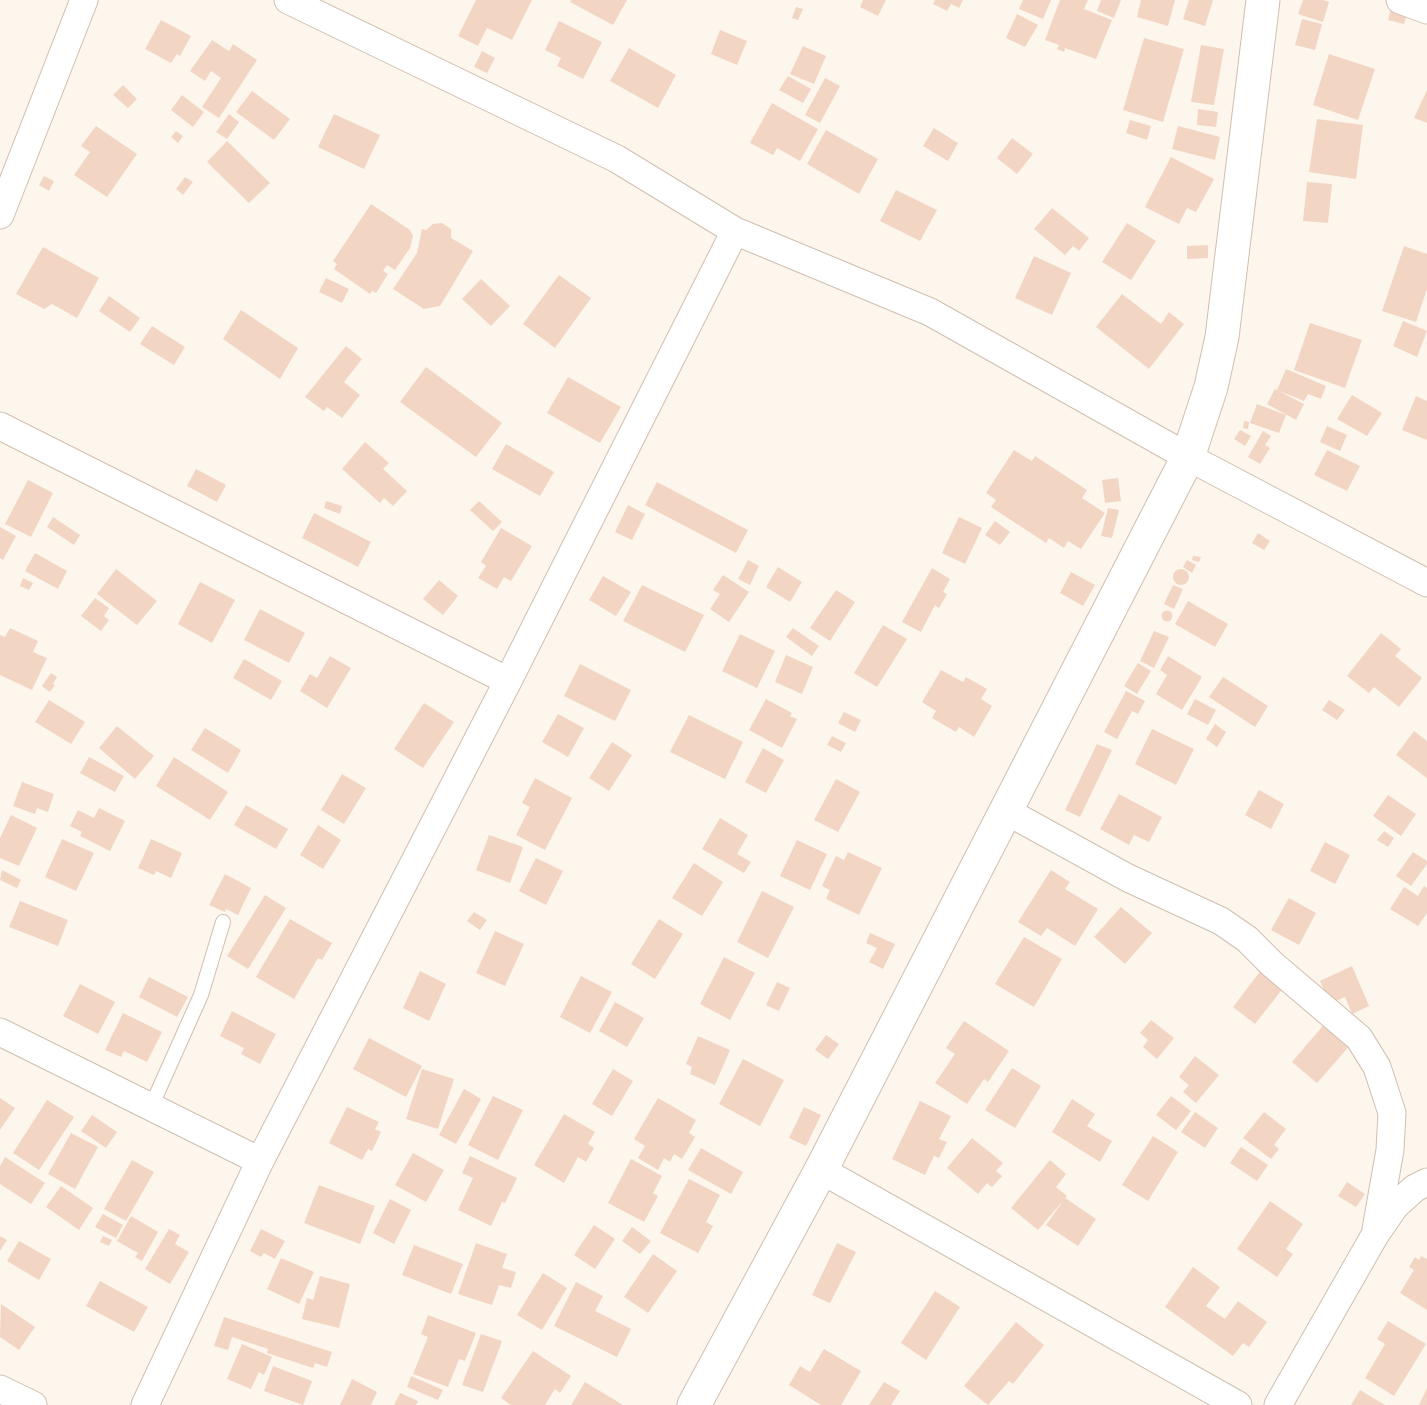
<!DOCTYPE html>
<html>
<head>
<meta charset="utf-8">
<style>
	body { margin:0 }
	canvas { display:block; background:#fdf6ec }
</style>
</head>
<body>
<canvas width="1427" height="1405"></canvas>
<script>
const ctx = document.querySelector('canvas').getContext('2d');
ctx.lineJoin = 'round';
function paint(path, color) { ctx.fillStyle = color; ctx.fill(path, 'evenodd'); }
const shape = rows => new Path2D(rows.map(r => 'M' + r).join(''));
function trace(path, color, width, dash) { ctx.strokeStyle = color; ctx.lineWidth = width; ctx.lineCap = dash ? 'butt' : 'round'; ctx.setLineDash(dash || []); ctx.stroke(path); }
paint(shape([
	[476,0,532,0,512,40,487,28,478,46,458,36],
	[571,0,627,0,613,25,570,2],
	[863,0,886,0,878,16,860,7],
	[935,0,963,0,959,8,951,4,947,11,933,4],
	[1023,0,1051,0,1043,19,1019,9],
	[1060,0,1088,0,1084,9,1112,20,1096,59,1065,48,1064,52,1057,49,1059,45,1045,40],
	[1101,0,1121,0,1114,18,1097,11],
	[1141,0,1175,0,1168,26,1137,17],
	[1189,0,1213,0,1205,26,1183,19],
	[1303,0,1323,0,1329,2,1323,22,1298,14],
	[796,7,803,9,798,20,792,18],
	[1391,9,1407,14,1404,24,1388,20],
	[1017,14,1038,25,1025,47,1006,38],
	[1302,19,1322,24,1315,50,1295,45],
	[161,20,191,36,180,56,177,54,171,63,145,49],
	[559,21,602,42,583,79,557,66,561,58,545,50],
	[720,30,747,41,737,65,711,54],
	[1144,38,1184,49,1163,122,1123,110],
	[212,40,229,51,233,44,257,60,219,118,202,107,221,78,211,71,205,81,190,71],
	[1201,45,1224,49,1214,105,1191,102],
	[803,46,826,56,814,84,790,74],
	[629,48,676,75,658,108,610,81],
	[482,51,495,58,487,73,474,67],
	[1329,54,1375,69,1358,120,1313,105],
	[788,76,811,89,803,103,779,90],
	[825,78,840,86,820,123,805,115],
	[123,85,137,99,128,108,113,95],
	[1427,90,1427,123,1414,118],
	[252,91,290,119,274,140,236,112],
	[182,95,204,112,193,127,171,110],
	[772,103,818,129,800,161,777,148,773,155,750,143],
	[1198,109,1218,112,1216,127,1197,125],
	[229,114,239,122,227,139,216,132],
	[334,114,380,135,364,169,318,147],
	[1317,119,1363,125,1356,179,1309,172],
	[1130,120,1151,126,1147,140,1126,133],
	[96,126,137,154,107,197,74,175,90,152,81,146],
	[1178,126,1220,137,1215,160,1172,149],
	[934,128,958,143,948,161,923,146],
	[826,130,878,159,859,194,807,164],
	[176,131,183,136,178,143,171,137],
	[1012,138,1033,154,1017,174,997,158],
	[227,141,270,183,249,203,207,162],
	[1171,157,1214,179,1196,212,1187,208,1179,224,1145,207],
	[44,176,54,181,49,191,39,185],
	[185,177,193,182,183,195,176,189],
	[1307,182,1332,184,1328,223,1303,221],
	[896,190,937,210,920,241,880,221],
	[371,204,410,230,413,236,410,248,395,270,387,265,383,271,388,274,376,293,372,291,370,294,334,269,337,264,333,261],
	[1052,208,1089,238,1079,251,1073,246,1065,255,1034,229],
	[442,223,451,229,451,238,473,251,440,306,424,309,393,289,417,253,422,229,426,230,433,224],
	[1127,223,1156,241,1131,280,1102,262],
	[1208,245,1208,258,1187,259,1187,246],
	[1404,246,1427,254,1427,289,1416,322,1382,311],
	[43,247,99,278,77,318,52,304,44,309,16,294],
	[1034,256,1071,273,1052,315,1015,298],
	[559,275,591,298,555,348,523,324],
	[326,278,349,289,342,303,319,292],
	[481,279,510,306,491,326,462,299],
	[1122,294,1161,324,1169,312,1184,324,1149,369,1096,327],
	[109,296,140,318,130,332,99,311],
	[241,310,298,348,280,379,223,339],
	[1403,321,1427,331,1417,357,1393,346],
	[1310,323,1362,340,1345,388,1294,370],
	[152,326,185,347,174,365,140,344],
	[346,346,362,359,344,382,360,395,342,418,327,407,324,411,305,397],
	[426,367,502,423,476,457,400,402],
	[1286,369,1326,386,1321,399,1308,394,1304,401,1277,390],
	[568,377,621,407,600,443,547,413],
	[1275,389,1304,404,1296,420,1267,404],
	[1352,395,1382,413,1367,436,1337,419],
	[1416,396,1427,401,1427,440,1402,430],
	[1257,404,1286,415,1279,433,1250,423],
	[1244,421,1249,422,1248,429,1243,428],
	[1327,426,1347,435,1340,451,1320,442],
	[1240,430,1251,436,1245,446,1234,439],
	[1263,431,1271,436,1265,445,1270,448,1260,464,1248,457],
	[365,442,389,463,383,469,407,491,393,506,384,498,380,503,342,469],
	[506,444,554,472,540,496,492,469],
	[1014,450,1032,461,1035,456,1087,490,1082,498,1105,513,1081,549,1068,541,1064,548,1049,538,1046,543,991,507,996,500,986,493],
	[1327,450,1360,466,1347,491,1314,475],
	[196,469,226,485,217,502,187,486],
	[1118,478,1121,501,1105,503,1102,480],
	[28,480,53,493,31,537,5,524],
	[657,482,748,530,736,553,645,505],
	[326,501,342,506,340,514,324,508],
	[479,501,502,522,493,531,470,510],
	[628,505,645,514,632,540,615,532],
	[1108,508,1119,510,1112,538,1101,536],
	[314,513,371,542,358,567,302,538],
	[53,517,80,535,74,545,47,527],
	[959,517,982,528,965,564,942,553],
	[995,521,1010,532,1000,545,985,535],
	[0,527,16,536,3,560,0,558],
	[501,528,532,546,511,581,504,577,497,589,478,578,486,566,481,562],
	[1258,533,1270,541,1264,550,1252,543],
	[35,553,67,571,58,589,25,571],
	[1193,556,1201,557,1199,562,1192,560],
	[748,560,759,566,750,585,738,579],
	[1187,560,1196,565,1192,573,1183,567],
	[778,567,802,582,790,602,766,587],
	[932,568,950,579,943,592,947,594,939,608,935,605,921,632,902,622],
	'1173 577a8 8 0 1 1 16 0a8 8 0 1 1-16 0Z',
	[116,569,157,601,137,625,97,594],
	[1071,572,1095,585,1083,606,1060,593],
	[723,575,749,592,729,622,710,609,720,594,713,590],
	[603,576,631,592,616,616,589,600],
	[23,578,33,583,29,590,20,586],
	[439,580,458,596,443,615,423,599],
	[200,582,235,600,212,643,178,624],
	[642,585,704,615,685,652,623,621],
	[1173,585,1183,589,1174,609,1164,604],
	[836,590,855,602,830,641,810,628],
	[95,598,109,608,104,616,109,620,101,631,81,616],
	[1188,601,1228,624,1215,647,1175,624],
	[260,609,305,633,289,663,244,640],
	'1161.5 616a5.5 5.5 0 1 1 11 0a5.5 5.5 0 1 1-11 0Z',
	[883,625,907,639,877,687,854,673],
	[10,628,38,641,33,652,47,658,32,690,0,675,0,635,5,637],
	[793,628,819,646,812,656,786,637],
	[1154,631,1169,637,1154,668,1140,661],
	[1381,633,1401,649,1395,656,1422,678,1399,707,1374,687,1369,693,1347,676],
	[740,634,775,651,757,688,722,671],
	[786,655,813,667,802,694,775,682],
	[330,656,351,668,327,708,300,691,310,674,317,678],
	[1168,656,1202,677,1182,710,1156,694,1167,675,1160,670],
	[244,659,282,681,271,700,233,678],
	[1138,663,1151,671,1137,694,1124,686],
	[580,664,631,690,615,721,564,696],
	[941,670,963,682,966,677,987,689,981,699,992,706,974,737,959,727,956,732,932,718,936,711,922,702],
	[51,673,57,677,53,684,55,685,50,692,42,686],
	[1223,677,1268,706,1255,727,1209,697],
	[1126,691,1145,701,1138,714,1132,711,1117,739,1104,732],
	[766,699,792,713,790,716,797,719,782,748,749,730],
	[1195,699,1216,710,1208,725,1187,714],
	[49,700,85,722,71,744,35,722],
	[1329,700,1345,710,1337,720,1322,710],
	[424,703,454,722,423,768,394,749],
	[844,712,861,720,855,732,838,723],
	[558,714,584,728,568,757,542,742],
	[689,715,743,742,725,779,670,752],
	[1215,724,1226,732,1217,747,1206,739],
	[117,726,154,756,135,779,99,748],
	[205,728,241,750,228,773,191,750],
	[1152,729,1194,749,1176,785,1135,764],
	[1414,731,1427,741,1427,778,1396,755],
	[832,736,846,743,841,752,827,745],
	[612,742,632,755,609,791,589,778],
	[1097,744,1112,750,1080,817,1065,810],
	[763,748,784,760,766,793,745,782],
	[89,757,124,776,115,792,80,773],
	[174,757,228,792,210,820,156,786],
	[342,774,366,788,344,824,321,810],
	[535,778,572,798,545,850,516,835,530,807,522,803],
	[836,779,860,792,838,832,814,820],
	[22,782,54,794,48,812,37,808,35,814,13,806],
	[1259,790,1284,804,1271,829,1245,815],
	[1119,794,1162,817,1149,842,1134,835,1129,845,1100,829],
	[1388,795,1416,814,1401,836,1373,816],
	[246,805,288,829,276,849,234,825],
	[99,808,125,821,110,851,80,836,82,832,70,826,78,810,94,818],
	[11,815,37,828,19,866,0,858,0,838],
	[720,818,748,835,737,854,751,862,744,873,702,849],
	[318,825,341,840,323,869,300,855],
	[1384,831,1394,838,1388,847,1377,840],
	[489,835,523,847,510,883,476,870],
	[62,839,94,853,76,891,45,877],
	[151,839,182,853,171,878,156,871,154,875,138,868],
	[797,840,827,854,810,890,780,876],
	[1325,842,1350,855,1335,884,1310,871],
	[848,852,882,868,859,915,826,899,830,890,822,886,836,856,844,860],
	[1413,852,1427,861,1427,864,1411,886,1396,876],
	[536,858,563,871,546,905,519,891],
	[694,863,723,882,702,916,672,898],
	[2,870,21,880,17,888,0,880],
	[1051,870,1070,882,1065,889,1098,909,1075,946,1047,928,1041,936,1018,922],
	[225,874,251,888,238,915,226,909,225,912,209,905],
	[1424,886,1427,888,1427,913,1418,926,1390,909,1404,887,1418,896],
	[762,891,794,907,768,958,737,942],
	[265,895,286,908,248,969,227,956],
	[1289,898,1316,913,1299,945,1271,930],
	[20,901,68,920,58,946,9,927],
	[1121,907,1152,933,1125,964,1094,937],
	[474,912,487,920,480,930,467,921],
	[290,919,332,943,322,960,318,958,294,999,256,977],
	[659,919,683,934,655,979,631,964],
	[495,931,524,944,505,986,476,973],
	[870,933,895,944,883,969,869,962,877,948,866,943],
	[1024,937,1062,959,1034,1007,995,984],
	[724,957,755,973,730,1020,700,1004],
	[1352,966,1369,1006,1352,1014,1345,997,1330,1004,1320,981],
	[1262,969,1284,987,1255,1024,1233,1007],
	[420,971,446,984,429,1021,403,1008],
	[581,976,612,992,590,1033,560,1017],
	[149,977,188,997,177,1017,139,997],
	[777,982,790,988,779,1011,766,1005],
	[80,984,115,1002,98,1034,63,1016],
	[615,1002,644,1018,627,1047,599,1031],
	[232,1011,276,1034,260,1064,241,1054,244,1048,220,1036],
	[123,1013,162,1032,147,1062,124,1051,121,1057,105,1050],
	[1151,1020,1174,1038,1157,1059,1143,1047,1148,1040,1140,1033],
	[964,1021,1009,1051,988,1082,984,1079,967,1104,935,1083,955,1054,946,1048],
	[1327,1021,1352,1043,1317,1083,1292,1062],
	[826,1035,839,1044,828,1059,815,1050],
	[698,1036,730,1050,715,1085,690,1074,692,1067,686,1064],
	[369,1038,422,1066,406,1097,353,1069],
	[1195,1056,1219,1075,1196,1103,1183,1092,1189,1085,1179,1077],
	[743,1059,784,1080,760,1126,719,1104],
	[1012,1068,1041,1086,1015,1128,985,1110],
	[422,1069,454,1079,438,1129,406,1119],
	[613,1069,633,1081,612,1116,592,1104],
	[464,1089,481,1099,456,1144,439,1135],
	[493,1096,523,1110,498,1160,468,1145],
	[1171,1096,1191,1111,1176,1130,1156,1115],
	[0,1098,15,1108,0,1130],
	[658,1098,696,1120,689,1133,695,1137,682,1159,674,1154,670,1162,664,1158,658,1170,638,1158,645,1146,634,1139],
	[1072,1099,1095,1114,1087,1126,1112,1141,1100,1162,1052,1132],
	[47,1100,74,1117,39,1170,13,1153],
	[920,1101,951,1116,939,1139,947,1142,939,1158,934,1156,925,1175,892,1159],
	[347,1107,379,1122,375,1129,381,1132,372,1151,368,1149,362,1160,329,1143],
	[804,1107,821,1115,806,1146,789,1138],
	[1195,1112,1218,1128,1205,1148,1181,1132],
	[1264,1112,1286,1129,1274,1145,1279,1149,1271,1159,1243,1138],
	[564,1114,595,1132,588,1144,594,1148,586,1162,578,1157,564,1183,534,1165],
	[92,1115,117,1132,106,1148,81,1131],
	[71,1133,98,1147,75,1189,48,1174],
	[1153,1136,1178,1152,1148,1201,1122,1185],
	[972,1138,1003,1163,996,1171,1002,1176,992,1187,987,1183,978,1194,947,1168],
	[1241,1147,1268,1165,1257,1181,1230,1163],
	[701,1148,743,1172,731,1194,688,1170],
	[413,1153,444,1170,426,1202,395,1185],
	[470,1156,517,1178,505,1203,502,1202,491,1226,458,1210,473,1178,462,1173],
	[5,1157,45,1183,31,1204,0,1184,0,1166],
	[631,1159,662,1176,653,1193,658,1196,644,1222,608,1203],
	[132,1160,154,1172,126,1221,104,1209],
	[1050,1160,1066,1174,1056,1187,1067,1196,1038,1230,1011,1208],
	[689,1179,720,1195,706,1222,713,1226,698,1253,660,1233],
	[1347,1182,1365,1194,1356,1207,1338,1196],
	[319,1185,375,1206,360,1244,304,1223],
	[61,1186,93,1208,79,1230,46,1207],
	[1065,1198,1096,1219,1078,1246,1046,1225],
	[390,1199,411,1210,394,1244,373,1233],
	[1270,1201,1303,1224,1286,1249,1293,1254,1277,1277,1237,1249],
	[103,1214,123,1225,116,1238,95,1227],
	[131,1216,158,1232,142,1261,135,1257,138,1253,117,1241],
	[594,1225,615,1239,595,1269,574,1255],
	[632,1227,651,1241,640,1254,622,1241],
	[169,1229,180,1235,175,1244,189,1252,170,1284,145,1269],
	[261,1229,285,1241,275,1259,264,1253,261,1257,250,1251],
	[0,1236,7,1240,0,1251],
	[103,1236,112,1240,109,1246,100,1242],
	[19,1241,51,1259,39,1280,7,1261],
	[476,1243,507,1254,502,1268,516,1272,511,1288,499,1285,492,1305,458,1294],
	[837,1243,856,1252,830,1303,812,1295],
	[414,1245,463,1264,451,1294,402,1275],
	[653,1254,677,1271,648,1313,624,1297],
	[1421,1256,1427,1259,1427,1310,1400,1293,1414,1270,1409,1267,1415,1257,1419,1260],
	[281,1258,314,1272,299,1304,267,1289],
	[1193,1267,1220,1287,1206,1306,1225,1319,1238,1301,1267,1322,1249,1347,1243,1343,1233,1356,1165,1307],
	[543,1273,567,1288,542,1330,517,1315],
	[320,1276,350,1284,339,1328,302,1319,307,1298,313,1300],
	[100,1281,148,1307,134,1332,86,1306],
	[576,1282,603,1296,595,1311,631,1329,617,1357,554,1326],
	[935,1291,960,1307,926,1360,901,1343],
	[1,1304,35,1327,19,1350,0,1337],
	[428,1315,476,1333,465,1361,459,1359,448,1387,413,1374,428,1337,421,1334],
	[224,1317,332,1352,327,1367,315,1363,313,1368,267,1353,268,1349,232,1337,228,1350,214,1346],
	[1388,1321,1426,1344,1394,1396,1365,1378,1385,1344,1377,1339],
	[1016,1322,1044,1345,1013,1384,1009,1381,988,1405,964,1386],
	[481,1334,502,1341,483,1392,462,1385],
	[242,1344,272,1357,264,1375,259,1372,251,1389,227,1379],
	[824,1349,861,1371,841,1405,821,1405,789,1385,800,1366,810,1372],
	[533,1351,571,1376,560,1393,555,1389,545,1405,511,1405,501,1398],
	[273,1366,312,1381,303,1405,264,1391],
	[411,1376,443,1390,438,1400,407,1387],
	[352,1379,377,1392,371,1405,340,1405],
	[585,1382,623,1405,571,1405],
	[884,1382,900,1391,891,1405,869,1405],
	[1427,1388,1427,1405,1419,1405],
	[1360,1390,1385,1405,1351,1405],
	[400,1393,418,1401,416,1405,394,1405]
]), '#f3d5c3');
const service = shape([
	[151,1107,201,995,223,922]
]);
const minor = shape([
	[288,0,617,159,735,231,930,312,1188,457,1427,583],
	[1400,0,1427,10],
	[0,215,84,0],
	[0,426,508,681],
	[1006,811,1128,878,1221,921,1247,939,1272,964,1359,1038,1377,1067,1392,1113,1390,1150,1375,1235],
	[0,1032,260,1161],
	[821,1170,1238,1405],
	[0,1389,33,1405],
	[145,1405,260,1161,508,681,735,231],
	[1278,1405,1375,1235,1395,1206,1415,1188,1427,1182]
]);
const tertiary = shape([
	[694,1405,821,1170,1188,457,1211,387,1222,337,1263,0]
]);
trace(service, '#d1beb0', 16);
trace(minor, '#d1beb0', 29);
trace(tertiary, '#d1beb0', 35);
trace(service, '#fff', 14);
trace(minor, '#fff', 27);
trace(tertiary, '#fff', 33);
</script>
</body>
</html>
